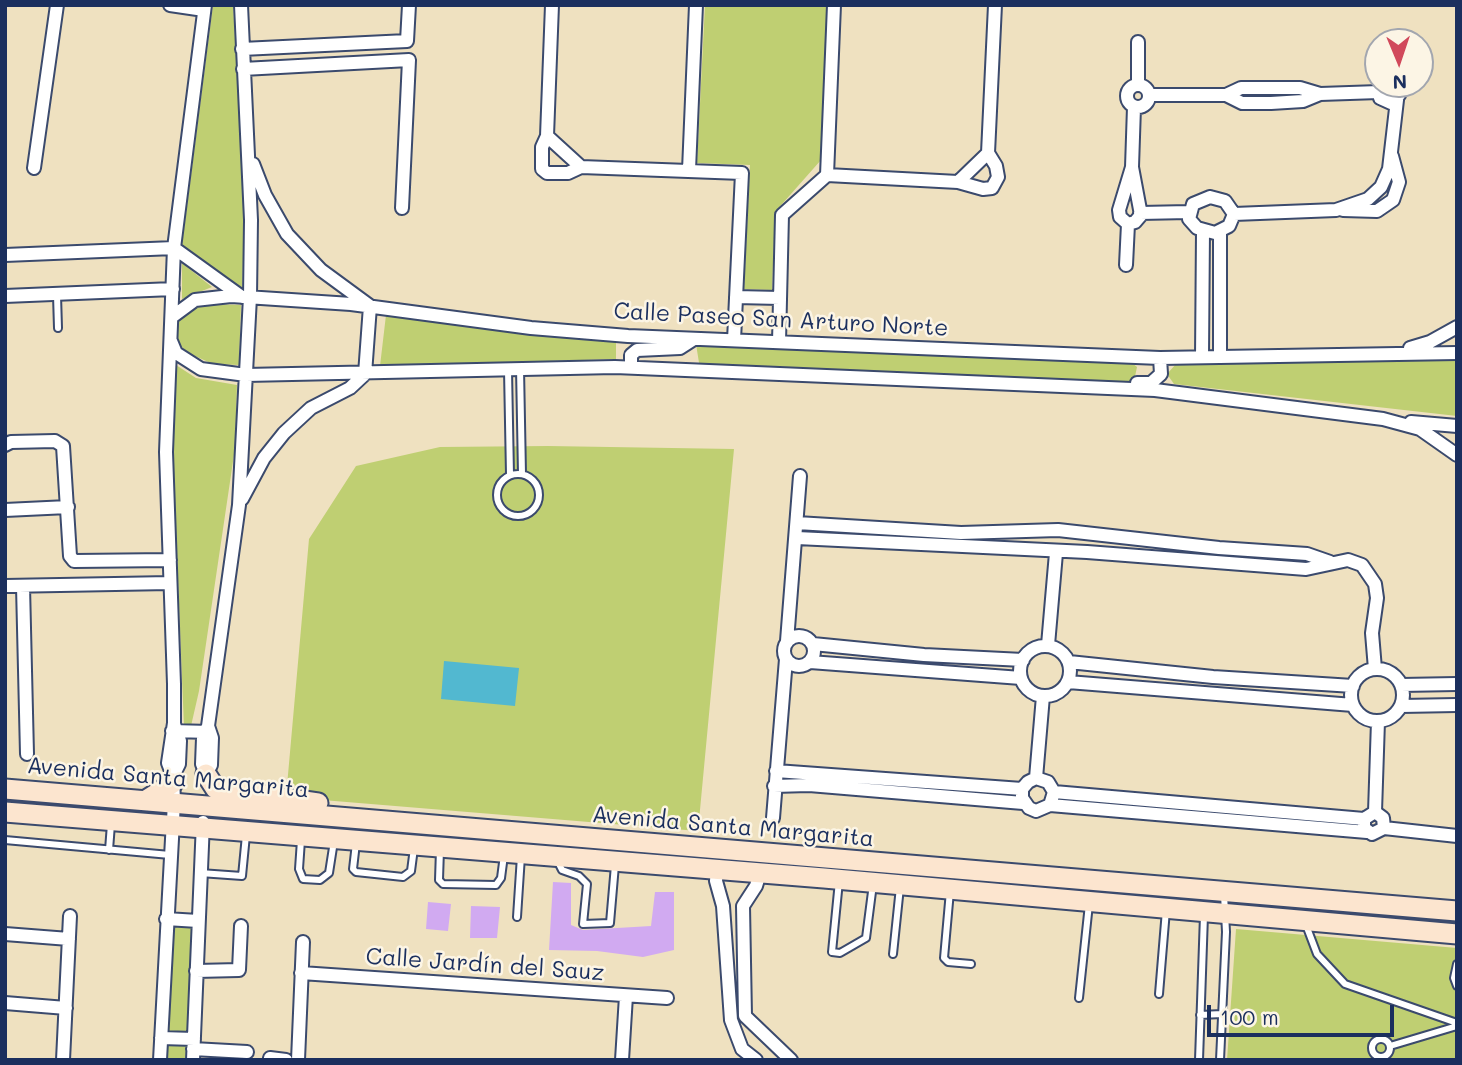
<!DOCTYPE html>
<html>
<head>
<meta charset="utf-8">
<style>
	body { margin:0 }
	#map { position:relative; width:1462px; height:1065px; overflow:hidden; background:#efe1c0; font-family:Mali,sans-serif }
	canvas { display:block }
	.frame { position:absolute; inset:0; border:7px solid #1b2f5e; pointer-events:none }
	.north { position:absolute; left:1364px; top:28px; width:70px; height:70px; box-sizing:border-box; background:#fcf5e5; border:2px solid #a2a6af; border-radius:50%; rotate:178deg; font-size:19px; font-weight:700; line-height:28px; text-align:center; color:#1b2f5e }
	.north::after { content:''; display:block; margin:auto; width:24px; height:32px; background:#d1495b; clip-path:polygon(50% 0,100% 100%,50% 72%,0 100%) }
	.scale { position:absolute; left:1207px; top:1005px; width:187px; height:32px; box-sizing:border-box; border:4px solid #1b2f5e; border-top:0; padding-left:9px; font-size:21px; line-height:24px; white-space:nowrap; color:#1b2f5e; -webkit-text-stroke:5px #fcf5e5; paint-order:stroke }
</style>
</head>
<body>
<div id="map">
<canvas width="1462" height="1065"></canvas>
<div class="frame"></div>
<div class="north">N</div>
<div class="scale">100 m</div>
</div>
<script>
const ctx = document.querySelector('canvas').getContext('2d');
ctx.lineJoin = 'round';
function paint(path, color) { ctx.fillStyle = color; ctx.fill(path, 'evenodd'); }
const shape = rows => new Path2D(rows.map(r => 'M' + r).join(''));
function trace(path, color, width, dash) { ctx.strokeStyle = color; ctx.lineWidth = width; ctx.lineCap = dash ? 'butt' : 'round'; ctx.setLineDash(dash || []); ctx.stroke(path); }
function write(font, color, halo, rows, align = 'center') {
  ctx.font = font + ' Mali,sans-serif'; ctx.lineWidth = 5; ctx.setLineDash([]); ctx.textBaseline = 'middle'; ctx.strokeStyle = halo; ctx.fillStyle = color; for (const [text, x, y, turn = 0] of rows) {
    ctx.save(); ctx.translate(x, y); ctx.rotate((+turn || 0) * Math.PI / 180); ctx.textAlign = isNaN(turn) ? turn : align; if (halo) ctx.strokeText(text, 0, 0); ctx.fillText(text, 0, 0); ctx.restore();
  }
}
paint(shape([
	[213,5,233,5,245,207,242,289,182,245],
	[705,5,827,5,821,160,775,212,772,290,744,289,750,165,697,163],
	[182,263,212,287,182,299],
	[211,304,241,305,239,365,213,364,188,353,180,345,176,332,178,321,195,307],
	[386,315,616,339,616,359,380,366],
	[696,344,1132,363,1137,367,1133,386,700,369],
	[1457,360,1457,416,1174,384,1167,374,1176,364],
	[176,365,196,378,237,385,235,448,199,691,191,726,184,727,173,457],
	[548,446,734,449,698,831,286,797,309,539,356,466,440,447],
	[172,924,191,925,188,1034,167,1033],
	[1236,929,1457,948,1457,1060,1227,1060],
	[167,1045,187,1046,186,1060,166,1060]
]), '#bfcf72');
paint(shape([
	[444,661,519,668,515,706,441,699]
]), '#52b8d0');
paint(shape([
	[553,882,571,883,571,925,583,930,651,926,655,892,674,892,674,950,643,957,597,951,549,950],
	[428,902,451,904,448,931,426,929],
	[471,906,500,907,497,938,470,938]
]), '#d1aaf1');
const lane = shape([
	[57,295,58,328],
	[520,368,522,474],
	[508,370,510,475],
	'497 495a21 21 0 1 1 42 0a21 21 0 1 1-42 0Z',
	[5,840,170,855],
	[301,840,299,869,303,879,320,880,329,873,334,841],
	[356,843,353,869,356,872,403,877,411,871,414,848],
	[440,849,439,880,443,884,496,885,501,878,504,855],
	[109,850,111,824],
	[558,862,562,870,579,876,587,884,583,924,610,923,615,865],
	[200,873,242,876,246,835],
	[839,881,832,952,840,953,866,938,873,884],
	[950,891,944,958,948,962,971,964],
	[517,917,521,856],
	[1306,925,1317,954,1345,984,1457,1023],
	[893,954,900,887],
	[1457,964,1454,978,1457,986],
	[1159,994,1166,910],
	[1079,998,1089,904],
	[1200,1015,1222,1014],
	'1372 1048a9 9 0 1 1 18 0a9 9 0 1 1-18 0Z',
	[1390,1046,1457,1026],
	[1199,1060,1204,915],
	[1220,1060,1226,932,1224,894]
]);
const street = shape([
	[170,5,204,10],
	[552,5,547,136,542,147,542,169,547,173,568,173,581,167,742,173,734,340],
	[1399,42,1399,41],
	[242,49,407,41,409,5],
	[243,69,409,60,402,208],
	[1383,84,1379,92,1380,98,1391,103,1399,95,1394,84],
	'1127 96a11 11 0 1 1 22 0a11 11 0 1 1-22 0Z',
	[1138,85,1138,42],
	[1149,95,1226,95,1241,88,1300,88,1320,94],
	[1226,95,1242,103,1271,103,1303,101,1320,94,1379,92],
	[547,136,581,167],
	[34,168,57,5],
	[689,170,696,5],
	[827,175,834,5],
	[958,182,988,153],
	[1210,197,1225,201,1234,214,1229,226,1215,233,1197,228,1189,219,1193,204,1210,197],
	[1343,210,1377,211,1393,200,1399,182,1392,156],
	[1140,213,1189,212],
	[1234,214,1336,210,1368,199,1381,187,1389,169,1397,100],
	[1128,224,1135,222,1141,215,1132,167,1134,107],
	[1128,224,1120,217,1119,210,1132,167],
	[5,255,174,248,242,297],
	[1126,265,1128,224],
	[5,296,173,289],
	[736,297,780,298],
	[172,317,195,300,231,296,351,304,531,328,628,336,1160,358,1457,353],
	[171,341,176,353,201,369,246,375,615,367,1155,390,1383,419,1420,429,1457,455],
	[779,342,782,215,827,175,958,182,983,189,992,188,998,177,996,166,988,153,995,5],
	[1410,348,1430,342,1457,327],
	[1202,357,1203,231],
	[1220,357,1220,231],
	[631,367,631,355,637,350,680,348,694,339],
	[1137,383,1151,383,1161,374,1160,358],
	[1411,422,1457,426],
	[5,445,11,442,55,441,63,446,70,556,74,561,170,560],
	[242,499,264,458,284,433,311,408,350,388,365,374,370,306,321,270,287,234,265,195,253,164],
	[5,510,68,507],
	[797,523,961,533,1058,530,1219,548,1307,554,1330,562],
	[797,538,1087,552,1306,569,1348,560,1362,565,1375,584,1377,598,1372,633,1375,669],
	[5,586,170,583],
	[23,586,27,754],
	'784 651a15 15 0 1 1 30 0a15 15 0 1 1-30 0Z',
	[787,641,800,476],
	[813,644,924,655,1023,660],
	[1048,645,1056,553],
	'1020 671a25 25 0 1 1 50 0a25 25 0 1 1-50 0Z',
	[810,662,1021,678],
	[1069,662,1213,677,1353,686],
	'1351 695a26 26 0 1 1 52 0a26 26 0 1 1-52 0Z',
	[1068,682,1353,705],
	[1401,685,1457,684],
	[1401,706,1457,705],
	[172,731,210,732],
	[776,771,1022,789],
	[206,774,202,764,203,738,208,726,239,505,250,297,251,220,241,5],
	[206,774,211,765,212,738,208,726],
	[173,776,179,764,180,741,174,724],
	[1036,778,1043,696],
	[774,786,809,785,1023,803],
	[1054,792,1364,819,1375,812,1383,818,1384,828,1372,834,1364,828,1364,819],
	[1050,805,1054,792,1048,782,1036,778,1028,782,1022,789,1022,798,1029,808,1036,811,1050,805,1367,832],
	[1375,812,1378,721],
	[773,818,786,659],
	[1384,828,1457,836],
	[717,869,716,881,723,906,731,1020,742,1049,756,1060],
	[760,873,756,886,743,906,745,1016,791,1060],
	[166,919,198,921],
	[5,934,69,939],
	[196,971,239,970,241,926],
	[301,973,667,998],
	[5,1003,66,1008],
	[161,1038,194,1039],
	[193,1049,247,1052],
	[270,1058,286,1060],
	[63,1060,70,916],
	[160,1060,174,802,173,776,168,763,174,723,174,684,166,452,174,248,205,5],
	[193,1060,203,822],
	[298,1060,303,942],
	[622,1060,626,996]
]);
const secondary = shape([
	[206,774,215,788,318,803],
	[5,789,1457,911],
	[146,800,173,783],
	[5,812,824,878,1457,934]
]);
trace(lane, '#3b4a6d', 10);
trace(street, '#3b4a6d', 16);
trace(secondary, '#3b4a6d', 23);
trace(lane, '#fff', 6);
trace(street, '#fff', 12);
trace(secondary, '#fce5cf', 19);
write('23px', '#1b2f5e', '#fcf5e5', [
	["Calle Paseo San Arturo Norte",781,320,3],
	["Avenida Santa Margarita",168,778,5],
	["Avenida Santa Margarita",733,827,5],
	["Calle Jardín del Sauz",485,965,4]
]);
</script>
</body>
</html>
